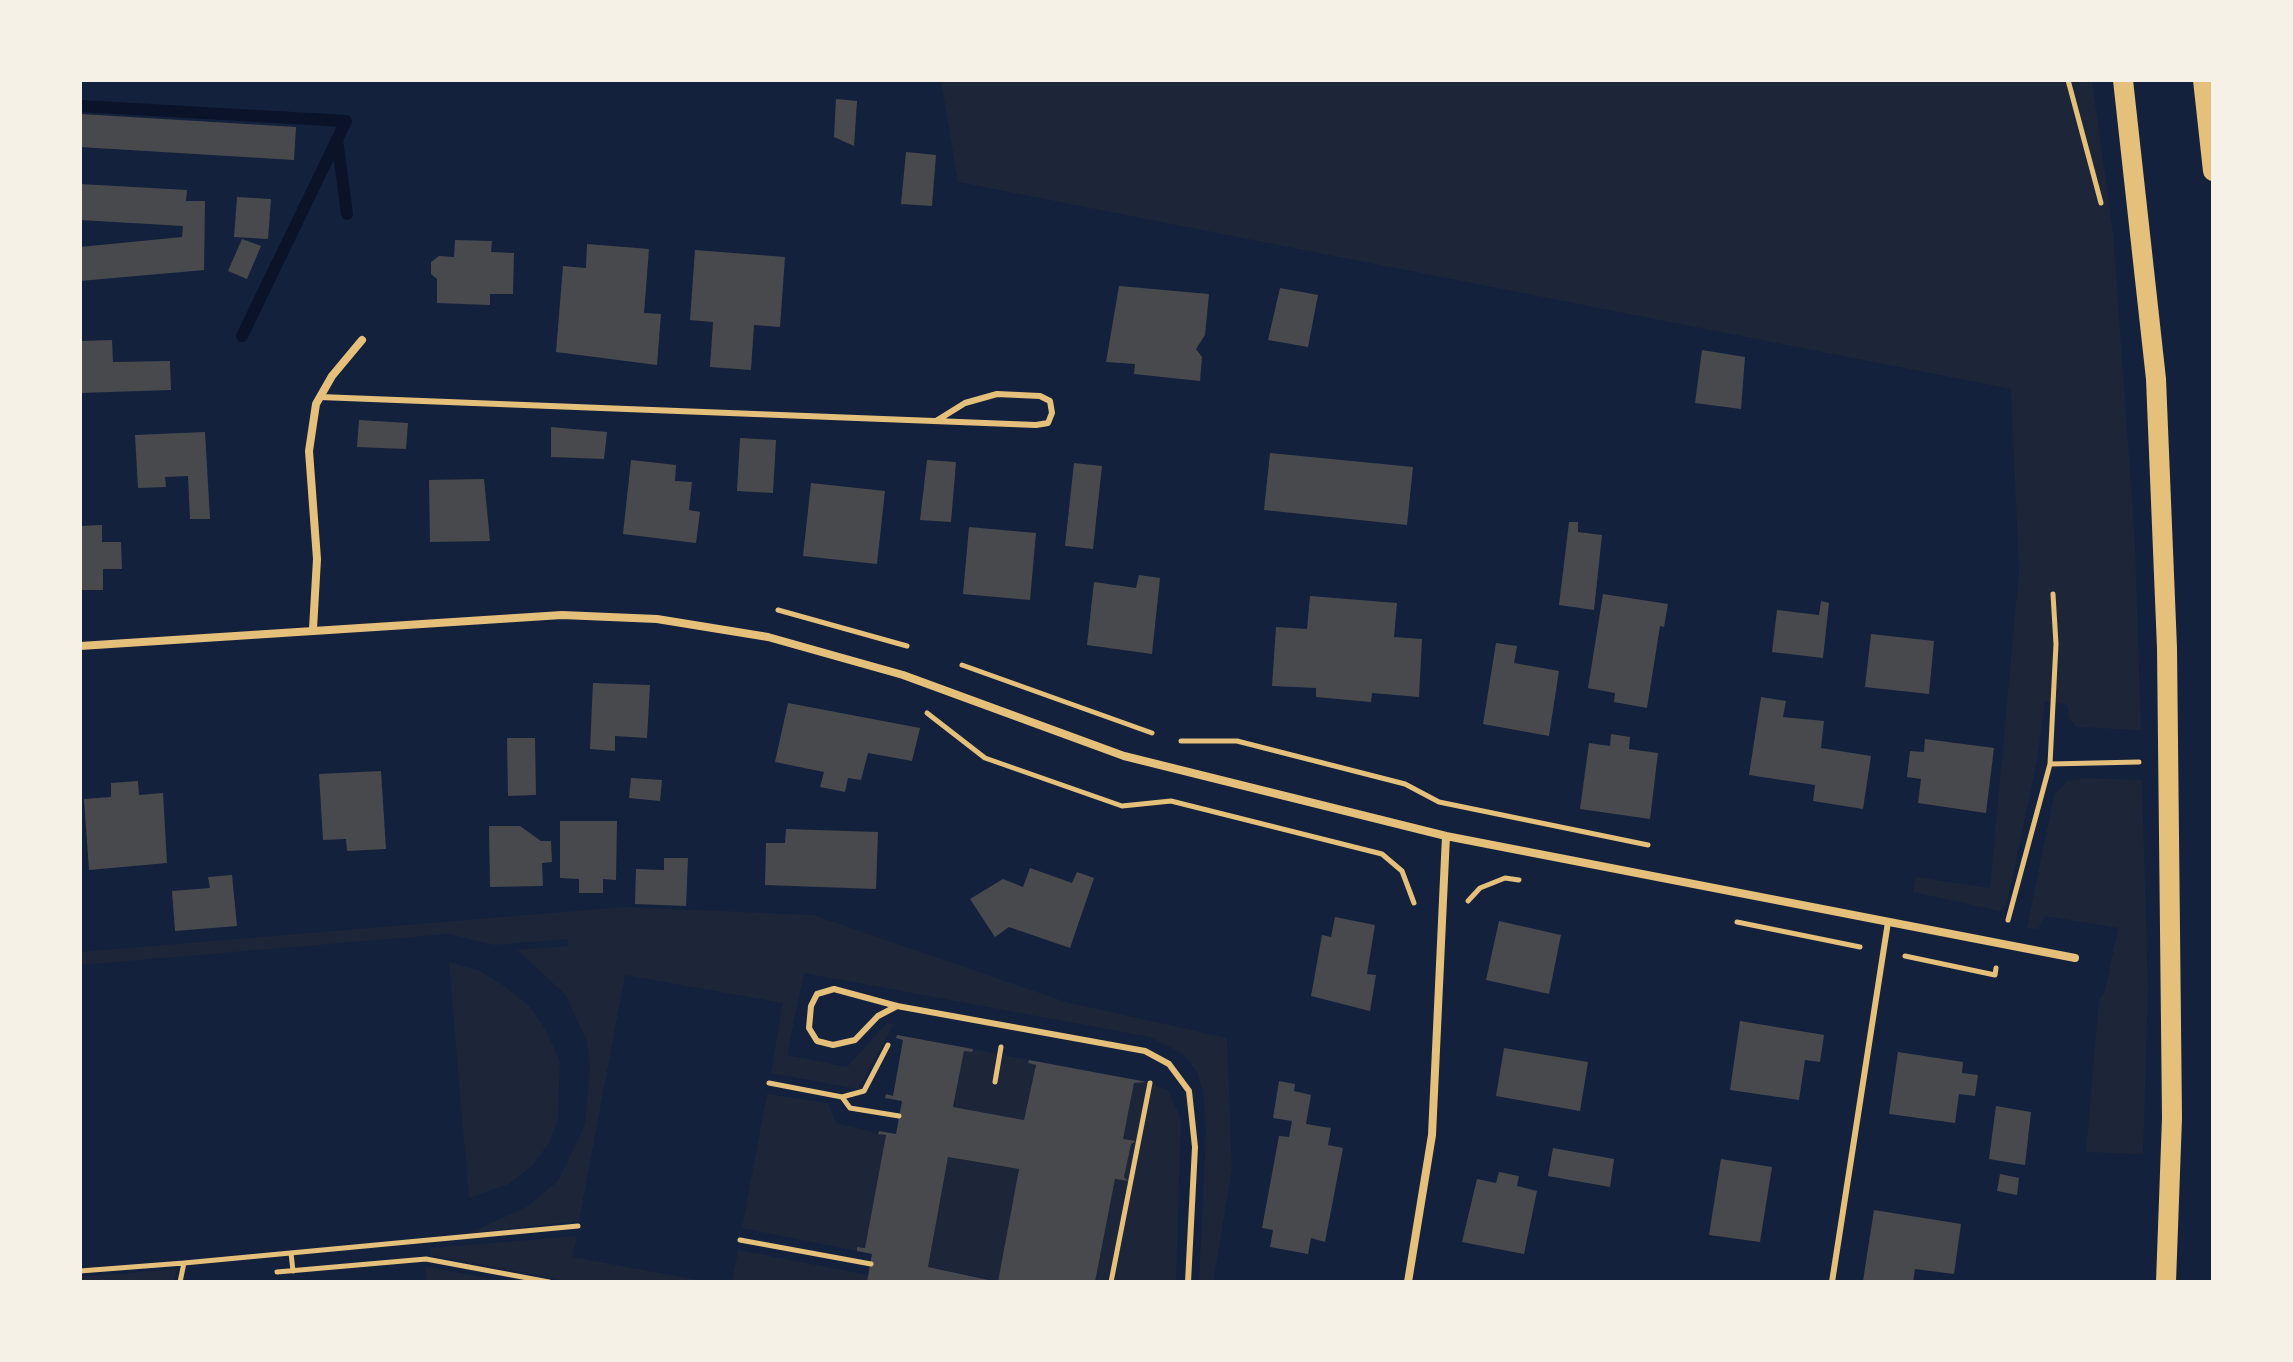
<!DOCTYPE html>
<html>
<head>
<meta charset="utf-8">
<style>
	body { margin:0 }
	#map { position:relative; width:2293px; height:1362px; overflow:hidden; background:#14213d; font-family:"Varela Round",sans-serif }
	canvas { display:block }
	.frame { position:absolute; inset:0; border:82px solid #f6f1e7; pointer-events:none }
</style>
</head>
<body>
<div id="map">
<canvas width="2293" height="1362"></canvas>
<div class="frame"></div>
</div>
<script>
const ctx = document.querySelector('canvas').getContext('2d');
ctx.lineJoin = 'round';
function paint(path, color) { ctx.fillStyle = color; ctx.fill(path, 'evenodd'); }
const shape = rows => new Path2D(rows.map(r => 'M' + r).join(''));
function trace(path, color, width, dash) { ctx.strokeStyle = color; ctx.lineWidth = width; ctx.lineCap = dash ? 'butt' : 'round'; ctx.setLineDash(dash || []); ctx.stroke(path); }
paint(shape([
	[941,80,2092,80,2113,233,2135,544,2141,730,2077,727,2069,718,2067,705,2045,701,2037,761,2007,903,2000,911,1913,892,1916,877,1990,888,2019,572,2011,389,958,182],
	[2086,778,2142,780,2148,990,2143,1154,2086,1152,2099,1000,2105,991,2118,928,2045,916,2038,929,2027,928,2054,795,2067,781],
	[624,907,813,915,1066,1002,1227,1038,1232,1169,1213,1282,1199,1282,1206,1131,1203,1091,1196,1070,1183,1054,1150,1037,804,973,787,1055,847,1067,887,1023,894,1024,858,1089,771,1073,783,1003,625,975,579,1221,470,1233,528,1206,558,1181,585,1125,590,1070,587,1041,565,994,517,950,568,946,568,939,494,945,448,934,80,965,80,952],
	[449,962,480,971,506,987,530,1007,545,1028,560,1062,558,1120,549,1143,531,1167,509,1184,469,1198],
	[973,1049,1029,1060,1028,1063,1036,1065,1024,1120,954,1107,964,1051,971,1052],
	[1147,1082,1168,1090,1181,1119,1176,1282,1095,1282,1115,1179,1128,1181,1124,1177,1131,1144,1136,1141,1123,1139,1134,1083],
	[767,1094,828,1103,836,1123,886,1135,865,1248,858,1247,857,1251,742,1228],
	[948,1157,1019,1169,999,1281,928,1267],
	[577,1236,573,1257,708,1282,573,1282,431,1255,431,1248],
	[738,1250,868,1275,867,1282,732,1282],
	[425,1266,507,1282,427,1282],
	[177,1269,174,1282,80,1282,80,1277]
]), '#1d2539');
trace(shape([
	[80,106,346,121,242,336],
	[337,139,347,214]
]), '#0b132b', 12);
paint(shape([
	[836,99,857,101,854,146,834,137],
	[80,114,296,127,294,160,80,147],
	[906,152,936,155,932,206,901,204],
	[80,184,187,190,186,201,205,201,204,270,80,281,80,247,182,237,183,226,80,220],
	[237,197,271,199,268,239,234,237],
	[242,239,261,246,247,279,228,271],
	[455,240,492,241,491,252,514,253,513,294,490,294,490,305,437,303,437,279,431,274,431,262,439,256,454,257],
	[587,244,649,249,644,313,661,314,657,365,556,352,563,266,586,268],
	[695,250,785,257,780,327,754,325,751,370,710,367,713,322,690,320],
	[1119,286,1209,294,1205,335,1196,349,1202,357,1200,381,1134,374,1135,364,1106,362],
	[1280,288,1318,295,1308,347,1268,340],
	[112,340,113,362,170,361,171,390,80,393,80,341],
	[1702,350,1745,357,1741,409,1695,403],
	[359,420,408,423,406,449,357,447],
	[551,427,607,432,604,459,551,457],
	[205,432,210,519,190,519,188,476,165,477,166,487,138,488,135,435],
	[740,438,776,440,773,493,737,491],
	[1270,453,1413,467,1407,525,1264,510],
	[631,460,676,465,675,481,692,482,689,510,700,512,696,543,623,534],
	[927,460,956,462,951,522,920,520],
	[1074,463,1102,466,1093,549,1065,546],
	[484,479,490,541,430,542,429,480],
	[811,483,885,491,877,564,803,556],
	[1569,522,1578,522,1578,532,1602,535,1594,610,1559,605],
	[102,525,102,542,121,542,122,569,103,569,103,590,80,590,80,526],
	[969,527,1036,533,1030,600,963,594],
	[1139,575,1160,578,1152,654,1087,645,1094,582,1136,588],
	[1603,594,1668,604,1664,627,1660,626,1647,708,1614,702,1615,693,1588,688],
	[1310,596,1397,603,1394,637,1422,639,1419,697,1372,693,1371,702,1316,697,1316,688,1272,686,1276,627,1307,629],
	[1821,601,1829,603,1823,658,1772,652,1777,610,1819,615],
	[1871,634,1934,641,1929,694,1865,687],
	[1496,643,1517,646,1514,663,1559,671,1549,736,1483,724],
	[593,683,650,685,647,738,615,736,615,751,590,749],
	[1761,697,1786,701,1783,717,1824,721,1821,748,1871,756,1863,809,1813,801,1815,785,1749,775],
	[788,703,920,728,912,761,868,753,861,780,848,778,845,792,820,787,824,772,775,762],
	[1611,734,1630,737,1629,749,1658,753,1650,819,1580,809,1589,743,1610,746],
	[507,738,535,738,536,795,508,796],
	[1925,739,1994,748,1986,813,1918,803,1921,779,1907,777,1910,751,1924,752],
	[381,771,386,849,347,851,346,839,323,840,319,774],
	[631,778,662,780,660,801,629,798],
	[138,781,139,795,163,793,167,863,89,870,84,799,111,797,111,783],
	[560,821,617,821,616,880,603,879,603,893,579,893,579,879,560,878],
	[489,826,520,826,541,841,551,841,552,862,542,863,543,886,490,887],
	[786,829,878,832,876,889,765,885,766,843,785,843],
	[664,858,688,858,686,906,635,904,636,869,664,870],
	[1030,868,1072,883,1077,872,1094,878,1070,948,1009,927,995,937,970,899,1003,879,1023,887],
	[232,875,237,926,175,931,172,891,210,888,208,877],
	[1335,917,1375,925,1367,974,1376,975,1370,1011,1311,996,1322,935,1331,937],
	[1499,921,1561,935,1549,994,1486,980],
	[1740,1021,1824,1035,1820,1062,1805,1060,1799,1100,1730,1090],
	[897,1035,973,1049,972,1052,964,1051,953,1107,1024,1120,1036,1065,1028,1063,1029,1060,1147,1082,1134,1083,1123,1139,1136,1141,1131,1144,1124,1177,1128,1181,1115,1179,1095,1282,998,1282,1019,1169,948,1157,928,1267,998,1282,867,1282,872,1254,857,1251,857,1247,865,1248,886,1135,878,1134,879,1131,896,1134,902,1101,885,1098,886,1094,893,1096,903,1040,896,1038],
	[1504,1048,1588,1062,1580,1111,1496,1096],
	[1898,1052,1963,1062,1962,1073,1978,1075,1975,1096,1959,1094,1955,1123,1889,1114],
	[1279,1081,1295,1084,1294,1091,1311,1095,1306,1124,1331,1128,1328,1145,1343,1148,1325,1242,1311,1238,1308,1254,1270,1247,1273,1230,1262,1228,1279,1136,1289,1137,1292,1121,1273,1118],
	[1996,1106,2031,1112,2025,1165,1989,1159],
	[1553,1148,1614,1159,1610,1187,1548,1176],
	[1721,1159,1772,1167,1760,1242,1709,1235],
	[1499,1172,1519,1176,1517,1186,1537,1191,1524,1254,1462,1242,1477,1179,1496,1183],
	[2000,1174,2019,1178,2017,1195,1997,1191],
	[1874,1210,1961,1224,1954,1274,1915,1269,1913,1282,1863,1281]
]), '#48494c');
trace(shape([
	[2068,80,2101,203],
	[778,610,907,646],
	[962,665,1152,733],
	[927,713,985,758,1122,806,1171,801,1382,854,1402,871,1414,903],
	[1181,741,1237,741,1405,784,1439,802,1648,845],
	[2050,764,2056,644,2053,594],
	[1468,901,1480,888,1505,878,1519,880],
	[2008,920,2050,764,2139,762],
	[1737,922,1860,947],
	[1905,956,1995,975,1996,968],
	[995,1082,1001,1047],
	[769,1083,842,1097,850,1108,899,1116],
	[842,1097,864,1091,888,1045],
	[740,1240,871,1264],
	[291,1253,293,1271],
	[184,1263,578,1226],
	[80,1271,184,1263,180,1282],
	[277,1272,426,1259,549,1282],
	[1111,1282,1150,1083]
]), '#e5c07b', 5);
trace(shape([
	[320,397,1036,425,1048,423,1052,413,1050,401,1040,396,997,394,965,403,936,421],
	[897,1006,878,1016,855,1040,833,1045,817,1041,809,1028,811,1006,817,994,834,989,897,1006,1145,1051,1169,1064,1189,1091,1195,1147,1188,1282],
	[1832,1282,1888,922]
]), '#e5c07b', 6);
trace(shape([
	[313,629,317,559,309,451,316,404,332,376,362,340],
	[80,646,562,615,657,619,768,637,903,675,1124,756,1446,836,2075,958],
	[1408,1282,1432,1135,1446,836]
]), '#e5c07b', 8);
trace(shape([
	[2123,80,2156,379,2167,648,2172,1118,2166,1282],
	[2203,80,2213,171]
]), '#e5c07b', 20);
</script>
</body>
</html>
